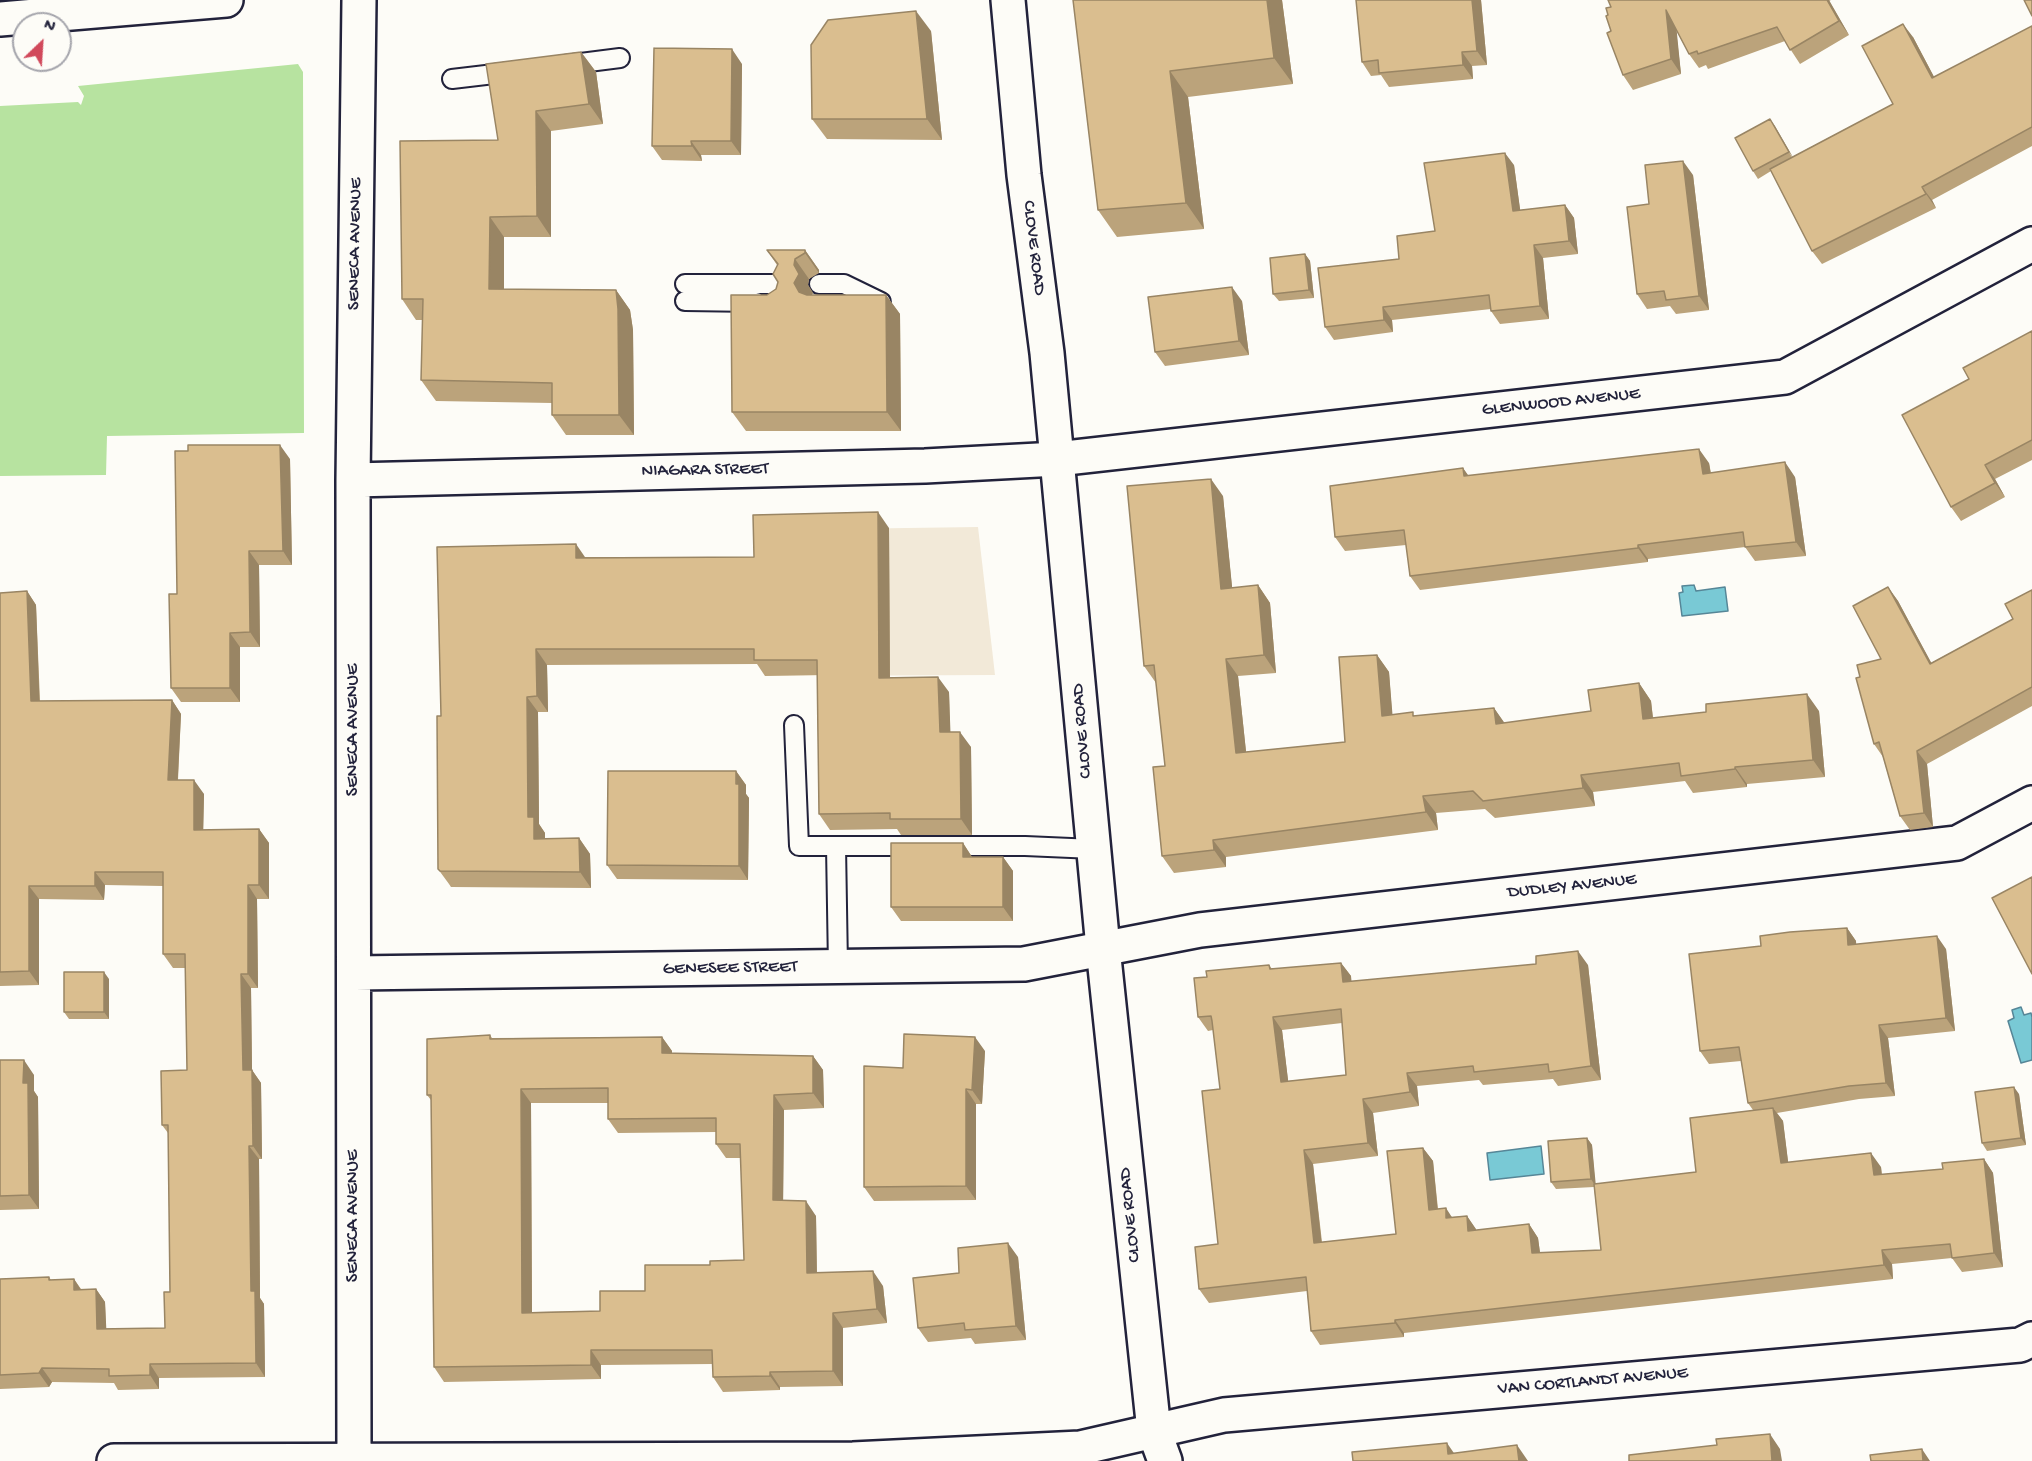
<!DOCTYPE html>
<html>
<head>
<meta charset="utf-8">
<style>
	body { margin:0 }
	#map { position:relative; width:2032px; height:1461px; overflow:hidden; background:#fdfcf7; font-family:"Gochi Hand",sans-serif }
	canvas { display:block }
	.north { position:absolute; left:12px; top:12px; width:60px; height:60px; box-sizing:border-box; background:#fdfcf7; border:2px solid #a5a5ac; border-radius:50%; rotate:25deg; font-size:16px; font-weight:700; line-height:24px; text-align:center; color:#22223b }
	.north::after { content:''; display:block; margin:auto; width:21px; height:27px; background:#d1495b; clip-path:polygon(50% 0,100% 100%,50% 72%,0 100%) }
</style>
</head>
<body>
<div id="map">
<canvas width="2032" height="1461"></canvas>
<div class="north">N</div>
</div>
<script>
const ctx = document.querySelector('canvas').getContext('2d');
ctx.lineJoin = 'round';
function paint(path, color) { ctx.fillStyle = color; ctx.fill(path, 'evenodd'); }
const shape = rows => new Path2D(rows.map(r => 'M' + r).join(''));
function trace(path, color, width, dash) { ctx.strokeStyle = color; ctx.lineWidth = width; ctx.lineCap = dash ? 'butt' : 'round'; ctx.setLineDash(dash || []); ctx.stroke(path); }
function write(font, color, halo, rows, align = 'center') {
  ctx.font = font + ' "Gochi Hand",sans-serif'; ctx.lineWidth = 5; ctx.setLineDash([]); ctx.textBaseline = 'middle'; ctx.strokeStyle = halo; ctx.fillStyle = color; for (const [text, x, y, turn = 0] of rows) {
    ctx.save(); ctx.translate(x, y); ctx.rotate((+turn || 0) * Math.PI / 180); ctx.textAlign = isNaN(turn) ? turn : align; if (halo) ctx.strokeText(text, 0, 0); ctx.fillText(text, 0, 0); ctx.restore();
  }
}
paint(shape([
	[978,527,995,675,765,676,764,530]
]), '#f2e9d8');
paint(shape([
	[298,64,303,72,304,433,107,436,106,475,0,476,0,106,78,102,81,105,84,96,78,86]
]), '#b7e3a0');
const water = shape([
	[1694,585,1696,591,1725,587,1728,611,1682,616,1679,593,1683,592,1682,586,1694,585],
	[2021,1007,2024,1015,2031,1013,2032,1017,2032,1060,2021,1063,2008,1021,2014,1018,2012,1010,2021,1007],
	[1541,1146,1544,1174,1490,1180,1487,1153,1541,1146]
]);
paint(water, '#79c9d5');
trace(water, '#568697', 1.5);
const service = shape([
	[565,65,620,58],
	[452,79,511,72],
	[685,284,780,284],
	[819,284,844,284,881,302],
	[685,301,756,302],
	[794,725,799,846,1025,846,1094,849],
	[836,846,838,967]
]);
const minor = shape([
	[353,480,925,466,1057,459,1785,377,2032,244],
	[355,973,1024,964,1200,930,1957,843,2032,803],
	[114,1461,853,1459,1080,1448,1224,1415,2020,1345,2032,1339],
	[354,1461,353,480,359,0]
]);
const secondary = shape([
	[1008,0,1024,175,1047,353,1103,948,1154,1431,1165,1461],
	[0,19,226,0]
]);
trace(service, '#22223b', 22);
trace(minor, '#22223b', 38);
trace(secondary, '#22223b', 38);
trace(service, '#fdfcf7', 18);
trace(minor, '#fdfcf7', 33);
trace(secondary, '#fdfcf7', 33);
paint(shape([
	[1073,0,1282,0,1293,84,1188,97,1204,229,1117,237,1098,210],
	[1356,0,1481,0,1487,65,1472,66,1473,79,1389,87,1381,75,1371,76,1362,62],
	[1608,0,1831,0,1829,1,1849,35,1800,64,1785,41,1708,69,1706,65,1699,68,1689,54,1676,30,1681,74,1633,90,1623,75,1611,31,1608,15,1611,7],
	[2032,26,2032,146,1932,200,1936,208,1822,264,1812,251,1771,171,1758,179,1753,171,1770,119,1792,157,1893,104,1913,37,1934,77],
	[931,31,942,140,827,139,812,119],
	[581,52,596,72,603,124,551,131,551,237,504,237,504,289,616,290,630,310,633,330,634,435,566,435,552,415,552,403,436,401,421,380,423,320,416,320,402,299,498,140],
	[742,64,741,155,701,155,702,161,662,160,652,146],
	[1514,165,1520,210,1565,205,1574,218,1578,254,1543,258,1549,319,1500,324,1491,311,1491,309,1392,320,1393,332,1334,340,1325,327,1399,259,1435,231],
	[1693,175,1709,310,1676,314,1670,306,1647,309,1637,294,1649,204],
	[767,250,805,250,819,270,819,273,809,279,808,285,813,293,811,295,886,295,900,314,901,431,746,431,732,412,767,295,776,289,778,282,777,265],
	[1305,254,1310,261,1314,298,1279,301,1273,294],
	[1242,301,1249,355,1165,366,1155,352],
	[2032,331,2032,460,1995,479,2005,497,1961,521,1951,507,1969,379],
	[290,459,292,565,259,565,260,647,240,647,240,702,181,702,171,688,177,594],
	[1709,463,1711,473,1795,477,1806,556,1755,561,1745,547,1648,559,1648,562,1420,590,1410,576,1406,545,1345,551,1335,537,1463,468,1468,476],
	[1223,496,1232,588,1258,585,1270,603,1276,673,1238,676,1246,752,1345,742,1377,655,1389,672,1392,714,1415,716,1494,708,1504,723,1591,711,1639,683,1651,701,1653,718,1819,711,1825,777,1747,784,1747,787,1693,793,1685,781,1593,792,1595,806,1495,818,1485,809,1436,813,1438,830,1226,857,1226,867,1174,873,1162,856,1165,766,1156,683,1144,666],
	[889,528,890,677,949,692,950,732,971,747,972,835,901,835,897,829,830,830,819,814,817,675,765,676,757,664,547,665,548,712,538,712,539,824,545,833,545,839,579,838,590,854,591,888,451,887,449,884,438,869,441,716,585,557,754,557],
	[1888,587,1898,601,1931,663,2013,619,2032,590,2032,706,1927,764,1933,827,1910,830,1900,816,1883,757,1874,744,1860,677,1881,659],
	[27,591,36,605,40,701,172,700,181,714,178,780,204,794,203,830,259,829,269,843,269,899,257,899,258,988,251,988,252,1070,261,1083,262,1159,259,1159,260,1298,264,1304,265,1377,159,1378,159,1389,118,1390,114,1383,52,1382,49,1387,0,1389,0,1279,49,1277,51,1280,74,1279,81,1289,96,1289,105,1302,106,1329,165,1328,170,1292,168,1133,162,1125,187,1070,185,968,173,968,163,954,163,886,105,885,104,900,39,899,39,985,0,986,0,593],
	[736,771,746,785,746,794,749,798,748,880,617,879,607,865],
	[963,843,972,857,1003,857,1013,871,1013,921,901,921,891,907],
	[1847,928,1856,941,1856,944,1946,949,1955,1031,1888,1038,1895,1096,1859,1099,1777,1113,1783,1121,1788,1162,1881,1167,1882,1175,1943,1169,1984,1159,1993,1173,2003,1267,1962,1272,1952,1258,1892,1264,1893,1279,1404,1333,1404,1337,1320,1345,1311,1331,1307,1291,1209,1303,1199,1289,1218,1244,1220,1089,1213,1030,1208,1031,1198,1017,1269,965,1272,969,1341,963,1351,976,1351,982,1588,965,1601,1080,1558,1086,1553,1079,1483,1085,1479,1080,1417,1086,1419,1106,1373,1113,1378,1156,1313,1164,1322,1242,1396,1234,1423,1148,1433,1161,1438,1209,1452,1217,1467,1216,1476,1230,1529,1224,1538,1238,1540,1253,1601,1250,1594,1187,1556,1189,1551,1182,1587,1138,1592,1145,1595,1184,1696,1172,1753,1110,1748,1103,1741,1061,1709,1064,1700,1051,1761,946],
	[1342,1023,1346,1075,1288,1081,1282,1030],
	[109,979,109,1019,69,1019,64,1012],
	[490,1035,492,1038,662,1037,672,1051,672,1053,813,1056,823,1070,824,1108,784,1110,783,1200,816,1216,817,1273,883,1286,887,1323,843,1328,843,1386,780,1387,780,1390,723,1392,713,1377,713,1364,601,1365,601,1379,444,1382,434,1367,431,1100,427,1095],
	[531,1103,608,1103,608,1119,618,1133,716,1132,716,1144,726,1158,741,1158,744,1260,710,1265,645,1291,600,1311,532,1312],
	[985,1051,982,1104,976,1104,976,1200,874,1201,864,1187,903,1068],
	[0,1060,34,1075,34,1091,38,1097,39,1209,0,1210],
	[2019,1094,2026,1145,1987,1151,1982,1143],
	[1018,1257,1026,1340,975,1344,971,1338,928,1342,918,1328,959,1273]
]), '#bba37b');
paint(shape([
	[1267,0,1282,0,1293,84,1274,58],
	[1472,0,1481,0,1487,65,1477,51],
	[1827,0,1829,0,1849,35,1839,21],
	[1666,10,1676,24,1681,74,1671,59],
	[916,11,931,31,942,140,927,119],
	[1903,24,1913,37,1942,92,1932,78],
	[732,49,742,64,741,155,731,141],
	[581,52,596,72,603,124,589,104],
	[1462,52,1472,66,1473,79,1463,65],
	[1170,71,1188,97,1204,229,1186,203],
	[536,111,551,131,551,237,537,216],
	[1770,119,1775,126,1794,159,1789,152],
	[691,141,701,155,702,161,692,146],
	[1505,153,1514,165,1522,223,1513,211],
	[1683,161,1693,175,1709,310,1699,296],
	[1922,187,1932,200,1936,208,1926,194],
	[1565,205,1574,218,1578,254,1569,241],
	[490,217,504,237,504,310,489,289],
	[1534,245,1543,258,1549,319,1540,306],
	[805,250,819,270,819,273,805,253],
	[1305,254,1310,261,1314,298,1309,290],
	[795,259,809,279,808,285,813,293,808,303,799,292,794,283,794,265],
	[1232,287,1242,301,1249,355,1239,341],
	[616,290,630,310,633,330,634,435,619,415],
	[886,295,900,314,901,431,887,412],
	[1383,307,1392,320,1393,332,1384,320],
	[280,445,290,459,292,565,283,551],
	[1699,449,1709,463,1713,488,1703,474],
	[1785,462,1795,477,1806,556,1796,542],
	[1985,465,1995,479,2005,497,1995,483],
	[1463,468,1473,482,1464,476],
	[1211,479,1223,496,1234,606,1221,589],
	[878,512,889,528,890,693,879,678],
	[576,544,587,560,576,558],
	[1638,545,1648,559,1648,562,1638,548],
	[249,551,259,565,260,647,250,632],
	[1258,585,1270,603,1276,673,1264,655],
	[1888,587,1898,601,1939,677,1930,664],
	[27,591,36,605,40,715,31,701],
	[230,633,240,647,240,702,230,688],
	[536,649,547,665,548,712,537,696],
	[1377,655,1389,672,1394,733,1382,716],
	[1226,659,1238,676,1248,770,1236,753],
	[938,677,949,692,951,747,940,732],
	[1639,683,1651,701,1655,737,1643,719],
	[1807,694,1819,711,1825,777,1813,760],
	[527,697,538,712,539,824,545,833,545,855,534,839,528,817],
	[172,700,181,714,177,794,168,780],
	[1494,708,1506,725,1496,724],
	[960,732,971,747,972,835,961,819],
	[1917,751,1927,764,1933,827,1924,813],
	[1735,767,1747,784,1747,787,1735,769],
	[736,771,746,785,746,794,749,798,748,880,739,866],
	[1581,775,1593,792,1595,806,1583,788],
	[194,780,204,794,203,843,194,830],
	[1423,796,1436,813,1438,830,1426,812],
	[259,829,269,843,269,899,259,885],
	[579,838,590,854,591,888,580,872],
	[1213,840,1226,857,1226,867,1214,850],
	[963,843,972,857,963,857],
	[1003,857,1013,871,1013,921,1003,907],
	[95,872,105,885,104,900,95,886],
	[248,885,257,899,258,988,248,974],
	[29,886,39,899,39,985,29,971],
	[1847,928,1856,941,1857,958,1848,945],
	[1937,936,1946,949,1955,1031,1946,1018],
	[1578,951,1588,965,1601,1080,1591,1066],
	[1341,963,1351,976,1353,996,1343,982],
	[104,972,109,979,109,1019,104,1012],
	[241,974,251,988,252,1070,261,1083,262,1159,253,1146,243,1070],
	[1273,1017,1282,1030,1290,1096,1281,1082],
	[1879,1025,1888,1038,1895,1096,1886,1083],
	[662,1037,672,1051,672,1068,662,1053],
	[975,1037,985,1051,982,1104,972,1090],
	[813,1056,823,1070,824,1108,813,1093],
	[24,1060,34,1075,34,1091,38,1097,39,1209,29,1195,23,1083],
	[1407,1073,1417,1086,1419,1106,1410,1092],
	[2014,1087,2019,1094,2026,1145,2021,1138],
	[521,1089,531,1103,532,1327,522,1313],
	[966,1089,976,1104,976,1200,966,1186],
	[774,1095,784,1110,783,1214,773,1200],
	[1363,1099,1373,1113,1378,1156,1368,1143],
	[1773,1108,1783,1121,1790,1177,1781,1163],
	[1587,1138,1592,1145,1596,1187,1591,1179],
	[249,1146,259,1159,260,1298,264,1304,265,1377,256,1363,251,1291],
	[1423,1148,1433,1161,1439,1224,1429,1210],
	[1304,1150,1313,1164,1323,1256,1314,1243],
	[1871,1153,1881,1167,1883,1189,1874,1175],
	[1984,1159,1993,1173,2003,1267,1994,1253],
	[806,1201,816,1216,817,1287,807,1273],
	[1446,1208,1455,1222,1446,1218],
	[1467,1216,1476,1229,1478,1245,1468,1231],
	[1529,1224,1538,1238,1542,1267,1532,1253],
	[1008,1243,1018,1257,1026,1340,1016,1326],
	[1882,1250,1892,1264,1893,1279,1884,1265],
	[873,1271,883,1286,887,1323,877,1309],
	[74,1279,83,1293,74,1290],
	[96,1289,105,1302,107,1343,97,1329],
	[833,1313,843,1328,843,1386,833,1371],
	[1395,1320,1404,1333,1404,1337,1395,1323],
	[591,1350,601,1365,601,1379,591,1365],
	[150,1364,159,1378,159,1389,150,1375],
	[42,1368,52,1382,49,1387,39,1373],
	[770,1372,780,1387,780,1390,770,1376],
	[1770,1434,1780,1449,1782,1461,1772,1461],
	[1447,1443,1458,1459,1448,1454],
	[1517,1445,1528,1461,1519,1461],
	[1922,1449,1930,1461,1923,1461]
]), '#998564');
const building = shape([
	[1073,0,1267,0,1274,58,1170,71,1186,203,1098,210,1073,0],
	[1356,0,1472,0,1477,51,1462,52,1463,65,1379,73,1378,60,1362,62,1356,0],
	[1608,0,1827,0,1839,21,1790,50,1777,27,1698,54,1697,51,1689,54,1666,10,1671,59,1623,75,1607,33,1611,31,1606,16,1608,15,1606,8,1611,7,1608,0],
	[2024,0,2032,0,2032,16,2024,0],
	[916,11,927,119,812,119,811,45,828,20,916,11],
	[1903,24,1932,78,2032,26,2032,127,1922,187,1926,194,1812,251,1770,169,1893,104,1862,46,1903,24],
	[654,48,732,49,731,141,691,141,692,146,652,146,654,48],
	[581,52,589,104,536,111,537,216,490,217,489,289,616,290,618,309,619,415,552,415,552,383,421,380,423,299,402,299,400,141,498,140,486,64,581,52],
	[1770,119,1789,152,1753,171,1735,138,1770,119],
	[1505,153,1513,211,1565,205,1569,241,1534,245,1540,306,1491,311,1489,295,1383,307,1384,320,1325,327,1318,268,1399,259,1397,236,1435,231,1424,163,1505,153],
	[1683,161,1699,296,1666,300,1664,291,1637,294,1627,207,1649,204,1645,165,1683,161],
	[767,250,805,250,805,253,795,259,794,265,799,274,794,283,799,292,807,295,886,295,887,412,732,412,731,295,767,295,776,289,778,282,773,274,778,264,767,250],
	[1305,254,1309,290,1273,294,1270,258,1305,254],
	[1232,287,1239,341,1155,352,1148,297,1232,287],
	[2032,331,2032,440,1985,465,1995,483,1951,507,1902,415,1969,379,1963,368,2032,331],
	[188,445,280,445,283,551,249,551,250,632,230,633,230,688,171,688,169,594,177,594,175,451,188,451,188,445],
	[1699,449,1703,474,1785,462,1796,542,1745,547,1743,532,1638,545,1638,548,1410,576,1404,530,1335,537,1330,486,1463,468,1464,476,1699,449],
	[1211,479,1221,589,1258,585,1264,655,1226,659,1236,753,1345,742,1339,657,1377,655,1382,716,1413,712,1413,716,1494,708,1496,724,1591,711,1588,690,1639,683,1643,719,1706,712,1706,704,1807,694,1813,760,1735,767,1735,769,1681,776,1679,763,1581,775,1583,788,1483,801,1473,791,1423,796,1426,812,1213,840,1214,850,1162,856,1153,767,1165,766,1154,665,1144,666,1127,486,1211,479],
	[878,512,879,678,938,677,940,732,960,732,961,819,890,819,890,813,819,814,817,660,754,660,754,649,536,649,537,696,527,697,528,817,534,817,534,839,579,838,580,872,440,871,438,869,437,716,441,716,437,547,576,544,576,558,754,557,753,515,878,512],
	[1888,587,1930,664,2013,619,2005,604,2032,590,2032,687,1917,751,1924,813,1900,816,1879,742,1874,744,1856,678,1860,677,1857,665,1881,659,1853,606,1888,587],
	[27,591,31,701,172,700,168,780,194,780,194,830,259,829,259,885,248,885,248,974,241,974,243,1070,252,1070,253,1146,249,1146,251,1291,255,1291,256,1363,150,1364,150,1375,109,1376,109,1369,42,1368,39,1373,0,1375,0,1279,49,1277,49,1280,74,1279,74,1290,96,1289,97,1329,165,1328,164,1292,170,1292,168,1125,162,1125,161,1071,187,1070,185,954,163,954,163,872,95,872,95,886,29,886,29,971,0,972,0,593,27,591],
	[608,771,736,771,736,784,739,784,739,866,607,865,608,771],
	[891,843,963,843,963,857,1003,857,1003,907,891,907,891,843],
	[2032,877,2032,974,1992,898,2032,877],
	[1847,928,1848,945,1937,936,1946,1018,1879,1025,1886,1083,1849,1086,1748,1103,1739,1047,1700,1051,1689,954,1761,946,1760,936,1790,932,1847,928],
	[1578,951,1591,1066,1549,1072,1548,1064,1474,1072,1473,1066,1407,1073,1410,1092,1363,1099,1368,1143,1304,1150,1314,1243,1396,1234,1387,1151,1423,1148,1429,1210,1446,1208,1446,1218,1467,1216,1468,1231,1529,1224,1532,1253,1601,1250,1594,1184,1696,1172,1690,1118,1773,1108,1781,1163,1871,1153,1874,1175,1943,1169,1942,1163,1984,1159,1994,1253,1952,1258,1950,1244,1882,1250,1884,1265,1395,1320,1395,1323,1311,1331,1306,1277,1199,1289,1195,1247,1218,1244,1202,1091,1220,1089,1212,1021,1211,1016,1198,1017,1194,978,1207,977,1206,971,1269,965,1270,969,1341,963,1343,982,1536,964,1536,956,1578,951],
	[1341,1009,1346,1075,1281,1082,1273,1017,1341,1009],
	[64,972,104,972,104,1012,64,1012,64,972],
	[904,1034,975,1037,972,1090,966,1089,966,1186,864,1187,864,1066,903,1068,904,1034],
	[490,1035,490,1039,662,1037,662,1053,813,1056,813,1093,774,1095,773,1200,806,1201,807,1273,873,1271,877,1309,833,1313,833,1371,770,1372,770,1376,713,1377,712,1350,591,1350,591,1365,434,1367,431,1095,427,1095,427,1039,490,1035],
	[608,1088,608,1119,716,1118,716,1144,740,1144,744,1260,710,1261,710,1265,645,1265,645,1291,600,1291,600,1311,522,1313,521,1089,608,1088],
	[0,1060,24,1060,23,1083,28,1083,29,1195,0,1196,0,1060],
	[2014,1087,2021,1138,1982,1143,1975,1092,2014,1087],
	[1587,1138,1591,1179,1551,1182,1548,1141,1587,1138],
	[1008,1243,1016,1326,965,1330,964,1323,918,1328,913,1278,959,1273,958,1248,1008,1243],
	[1770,1434,1772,1461,1629,1461,1629,1455,1717,1445,1716,1439,1770,1434],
	[1447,1443,1448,1454,1517,1445,1519,1461,1353,1461,1352,1452,1447,1443],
	[1922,1449,1923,1461,1871,1461,1870,1455,1922,1449]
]);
paint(building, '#dabe8f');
trace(building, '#998564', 1.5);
write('18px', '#22223b', '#fdfcf7', [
	["SENECA AVENUE",356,244,-89],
	["CLOVE ROAD",1033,248,83],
	["GLENWOOD AVENUE",1561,403,-6],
	["NIAGARA STREET",705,471,-1],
	["SENECA AVENUE",354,730,-90],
	["CLOVE ROAD",1083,731,-95],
	["DUDLEY AVENUE",1572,887,-6],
	["GENESEE STREET",730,969,-1],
	["CLOVE ROAD",1131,1215,-96],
	["SENECA AVENUE",354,1216,-90],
	["VAN CORTLANDT AVENUE",1593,1382,-5]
]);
</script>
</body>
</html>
